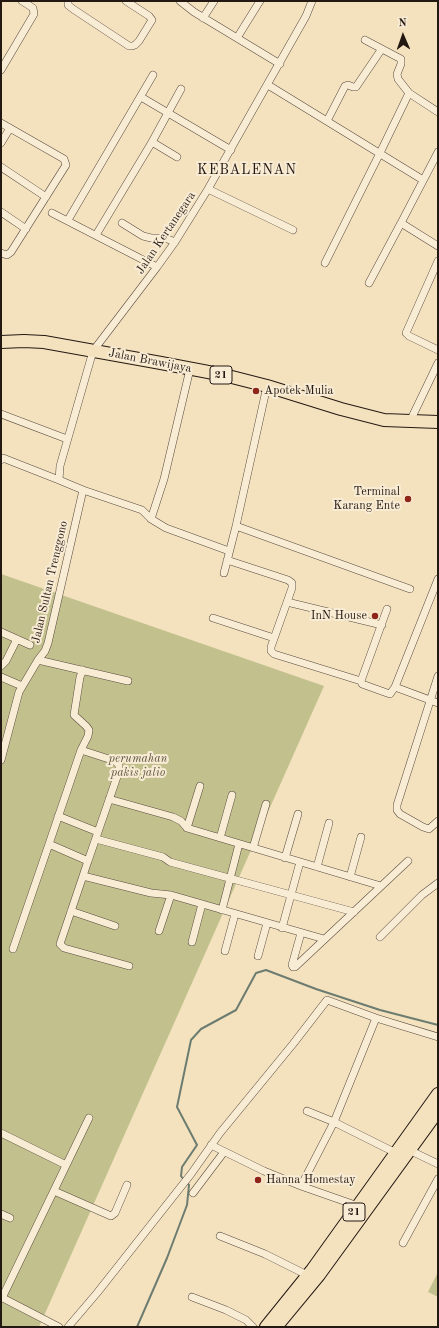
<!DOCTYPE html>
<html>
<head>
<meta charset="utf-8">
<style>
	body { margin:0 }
	#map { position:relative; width:439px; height:1328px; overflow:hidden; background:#f4e2bf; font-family:"Old Standard TT",serif }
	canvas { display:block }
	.frame { position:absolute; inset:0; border:2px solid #241812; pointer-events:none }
	.north { position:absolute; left:383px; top:16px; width:40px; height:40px; -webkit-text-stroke:3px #f8ecd5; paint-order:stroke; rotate:358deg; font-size:11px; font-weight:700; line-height:16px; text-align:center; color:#241812 }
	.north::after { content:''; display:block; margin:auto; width:14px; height:18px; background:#241812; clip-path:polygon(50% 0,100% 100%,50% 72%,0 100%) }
</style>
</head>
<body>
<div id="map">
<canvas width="439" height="1328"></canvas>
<div class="frame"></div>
<div class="north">N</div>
</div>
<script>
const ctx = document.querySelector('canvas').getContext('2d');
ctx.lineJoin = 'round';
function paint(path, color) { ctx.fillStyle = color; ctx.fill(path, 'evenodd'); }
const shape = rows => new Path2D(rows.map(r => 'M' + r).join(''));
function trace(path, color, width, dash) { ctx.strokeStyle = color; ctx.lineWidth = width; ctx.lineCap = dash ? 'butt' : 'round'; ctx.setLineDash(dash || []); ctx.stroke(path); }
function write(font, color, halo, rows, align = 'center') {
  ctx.font = font + ' "Old Standard TT",serif'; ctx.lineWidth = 4; ctx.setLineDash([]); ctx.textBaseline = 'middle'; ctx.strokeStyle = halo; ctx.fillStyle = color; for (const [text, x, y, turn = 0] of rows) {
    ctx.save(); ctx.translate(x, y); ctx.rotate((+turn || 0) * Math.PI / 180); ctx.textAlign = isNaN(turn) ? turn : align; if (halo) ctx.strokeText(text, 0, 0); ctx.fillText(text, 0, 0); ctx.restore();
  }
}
paint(shape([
	[1,574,324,686,39,1327,1,1327],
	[438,1272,438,1297,428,1292]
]), '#c2c18d');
trace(shape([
	[184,1180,181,1176,182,1167,197,1145,177,1107,191,1040,201,1029,236,1010,256,973,266,970,316,989,380,1010,438,1025],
	[137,1327,167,1258,187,1205,189,1185,187,1183]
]), '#6c7c70', 2);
const minor = shape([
	[68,1,68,5,73,9,129,46,132,46,135,45,139,41,152,20,149,16,126,1],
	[180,1,194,12,280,64],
	[203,18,214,1],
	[237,38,260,1],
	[365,40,401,59,401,64,397,74,398,79,409,93,438,112],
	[1,70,34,14,33,8,22,1],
	[268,85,423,180],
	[141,97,231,150],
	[327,121,345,86,348,85,353,87,356,87,381,50],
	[1,123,64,159,66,165,11,252,7,255,1,253],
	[152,142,177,157],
	[1,143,10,128],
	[438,152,401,223,438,246],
	[1,167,46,197],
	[208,189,293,230],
	[1,212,26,229],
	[52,213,157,267],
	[68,220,153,75],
	[122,223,143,236,151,238,165,238,175,242],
	[96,235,152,142,181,89],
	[438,261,406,333,409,336,438,350],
	[325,263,380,153,409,93],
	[369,283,401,223],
	[1,414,67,439],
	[413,415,438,363],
	[1,460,3,458,59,480],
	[83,490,142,510,151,519,166,528,229,551],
	[151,519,164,479,190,369],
	[236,526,410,589],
	[227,560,288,580,292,583,292,588,271,647,271,651,274,654,361,681,362,684,387,693,390,694,395,687],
	[224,573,236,526,267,386],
	[438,579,395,687,438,703],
	[287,602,382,625],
	[213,618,274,638],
	[1,632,30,645],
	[38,660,128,681],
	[1,666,6,661,17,639],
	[83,670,80,677,74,715,86,726,89,730,88,736,81,750,49,844,88,861,60,944,64,948,129,966],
	[438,676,397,805,397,810,400,814,423,827,429,829,438,821],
	[1,677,22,686],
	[361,681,387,609],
	[81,750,115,761,119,765,119,771,88,861],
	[1,760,19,692,38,660,45,651,48,643,83,490,59,480,60,466,93,351,157,267,175,242,208,189,306,16,312,1],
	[109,799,173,817,181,821,187,828,381,886],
	[58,816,98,832],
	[187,828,200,786],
	[220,838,232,795],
	[96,839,163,857,170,862,354,912],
	[253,848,266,804],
	[285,858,298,814],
	[317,867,329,823],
	[83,876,151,893,171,895,324,939],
	[350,877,361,837],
	[222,910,239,844],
	[71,911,115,926],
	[282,928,300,862],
	[159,931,171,895],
	[301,933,292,965,293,967,295,967,408,861],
	[380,937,422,895,438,883],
	[192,942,202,904],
	[13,949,49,844],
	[225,951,235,914],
	[258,956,267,923],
	[307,1111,334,1122,396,1153],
	[1,1133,66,1165],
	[211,1145,264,1171,301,1186,358,1206],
	[409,1150,438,1164],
	[301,1186,334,1122,376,1018],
	[54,1191,111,1216,115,1213,127,1185],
	[193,1193,224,1152],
	[1,1214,10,1218],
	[220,1236,265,1254,307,1275],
	[403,1243,438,1179],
	[1,1297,59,1327],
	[192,1297,226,1310,246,1320,253,1327],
	[2,1298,89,1118],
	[68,1327,97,1293,191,1174,220,1133,293,1044,327,1000,376,1018,438,1037]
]);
const trunk = shape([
	[1,342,24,341,44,342,161,363,224,375,267,386,341,409,384,420,438,422],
	[266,1327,312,1270,438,1094],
	[276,1327,319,1275,438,1111]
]);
trace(minor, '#584a3d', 8);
trace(trunk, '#241812', 14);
trace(minor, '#f8ecd5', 7);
trace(trunk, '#f4e2bf', 12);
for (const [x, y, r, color] of [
	[256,391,4,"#8f2418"],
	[408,499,4,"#8f2418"],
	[375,616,4,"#8f2418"],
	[258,1180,4,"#8f2418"]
]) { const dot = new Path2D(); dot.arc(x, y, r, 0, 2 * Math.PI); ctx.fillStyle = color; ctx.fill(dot); trace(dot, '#f8ecd5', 1.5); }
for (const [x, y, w] of [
	[221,375,22],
	[354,1212,22]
]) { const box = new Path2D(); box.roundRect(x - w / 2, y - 9, w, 18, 3); ctx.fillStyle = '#f8ecd5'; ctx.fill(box); trace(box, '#241812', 1); }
write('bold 11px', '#241812', null, [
	["21",221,375],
	["21",354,1212]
]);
write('12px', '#241812', '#f8ecd5', [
	["Jalan Kertanegara",166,233,-56],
	["Jalan Brawijaya",150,361,11],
	["Jalan Sultan Trenggono",50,582,-77]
]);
write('12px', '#241812', '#f8ecd5', [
	["Apotek Mulia",264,391],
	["Terminal",400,492,"right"],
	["Karang Ente",400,506,"right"],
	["InN House",367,616,"right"],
	["Hanna Homestay",266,1180]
], 'left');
write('italic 12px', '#5b533d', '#f8ecd5', [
	["perumahan",138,759],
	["pakis jalio",138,773]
]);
ctx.letterSpacing = '1px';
write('14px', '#241812', '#f8ecd5', [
	["KEBALENAN",247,170]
]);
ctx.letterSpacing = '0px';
</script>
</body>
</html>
